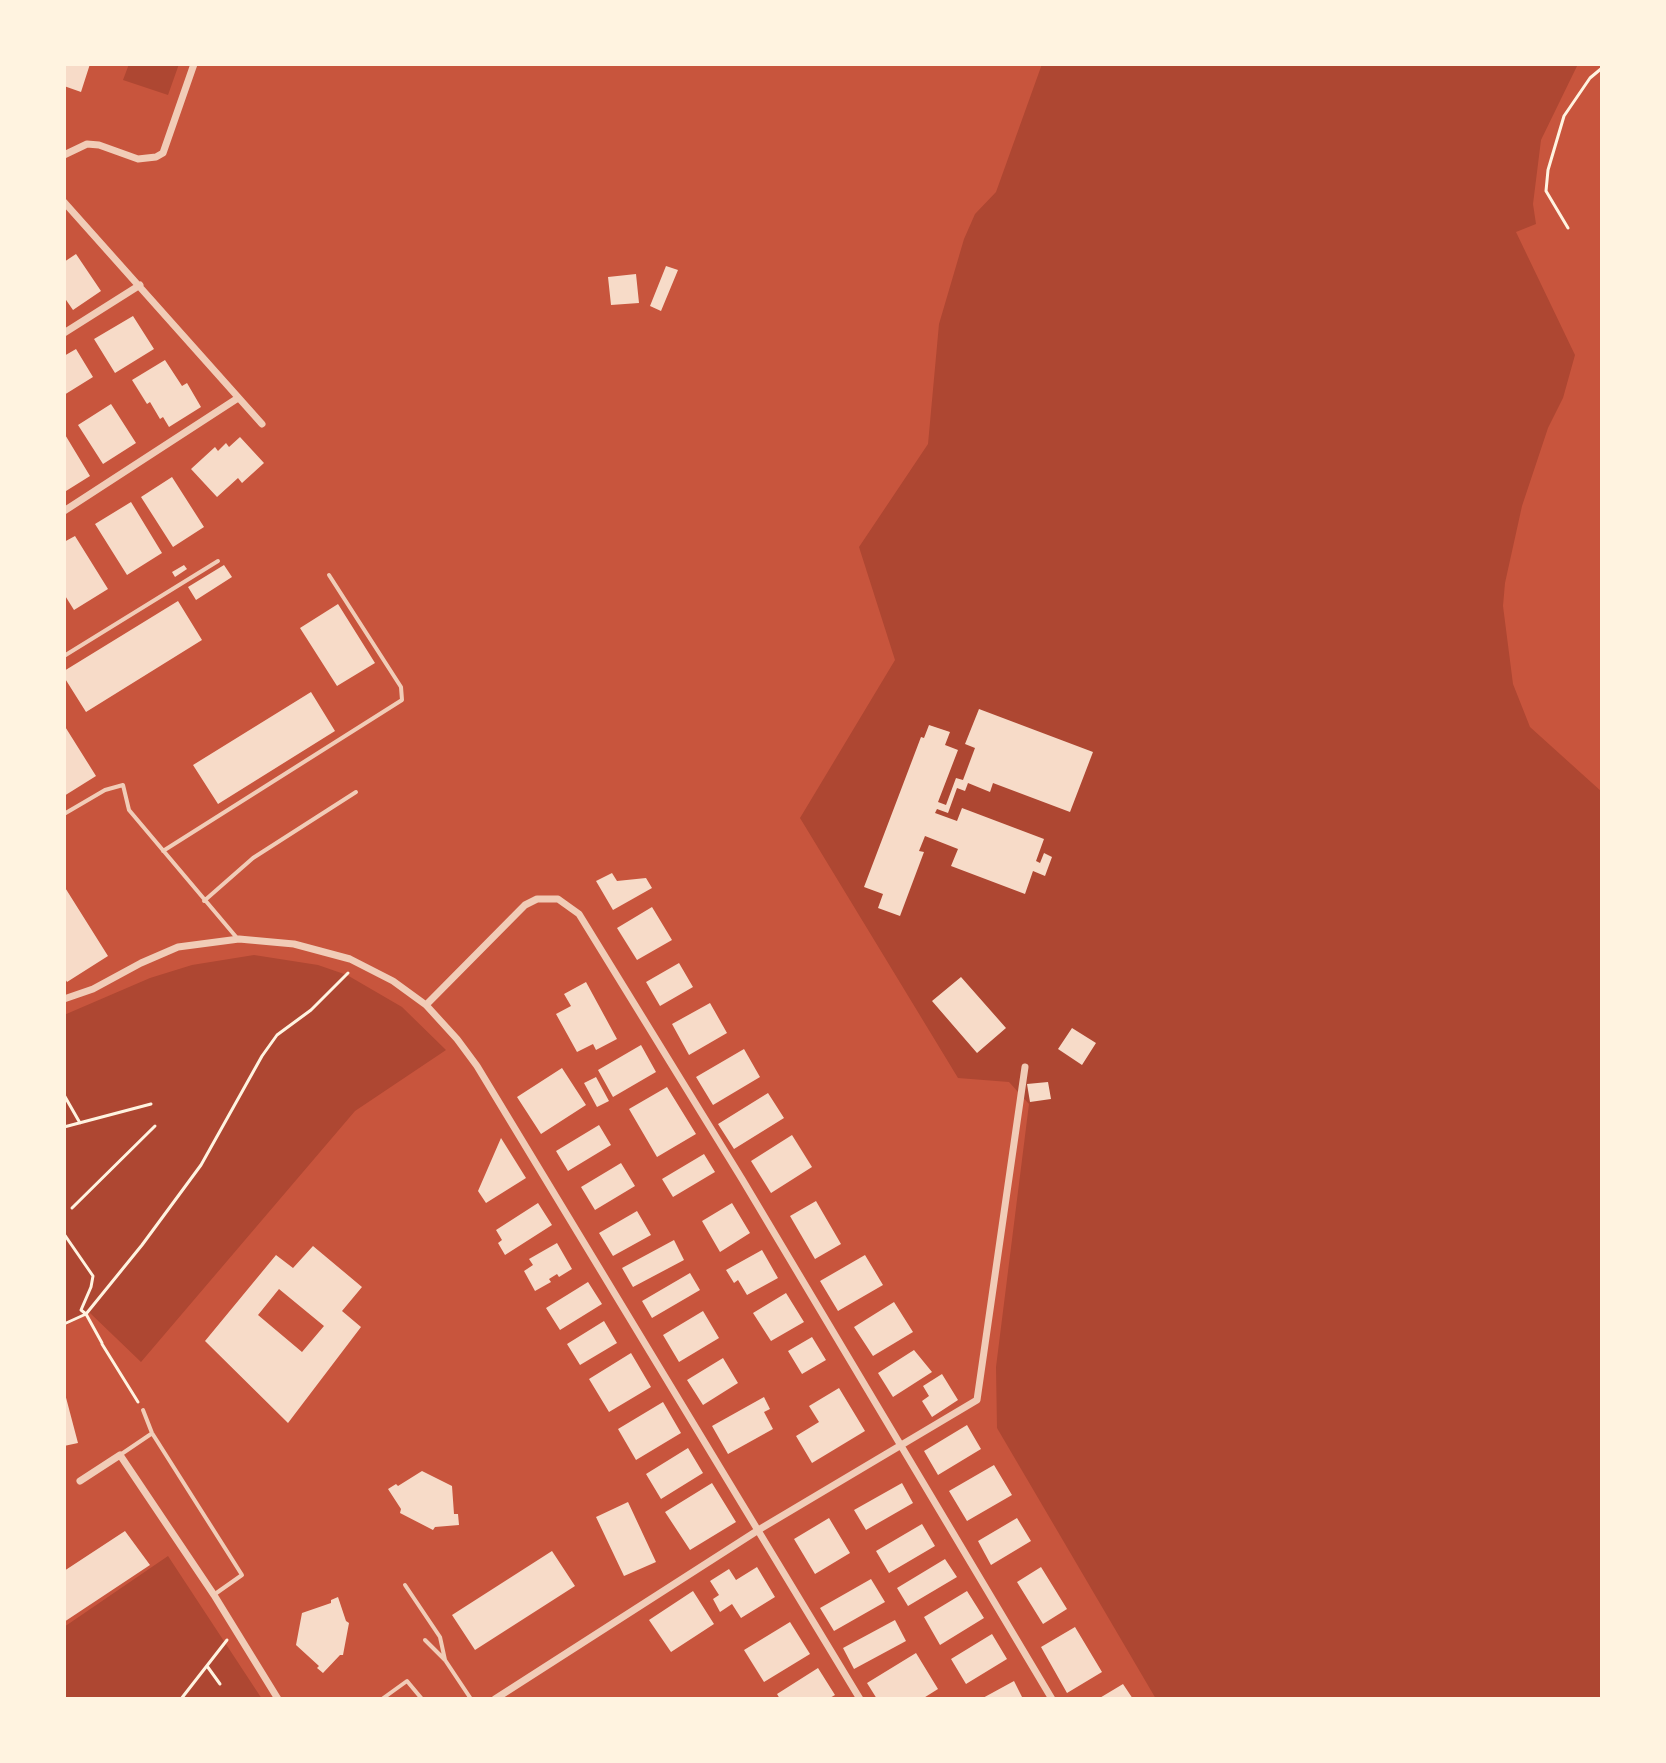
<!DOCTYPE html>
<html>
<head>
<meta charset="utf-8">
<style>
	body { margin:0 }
	#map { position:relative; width:1666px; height:1763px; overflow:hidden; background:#c8553d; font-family:"Public Sans",sans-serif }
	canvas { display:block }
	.frame { position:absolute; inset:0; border:66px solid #fff3e0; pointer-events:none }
</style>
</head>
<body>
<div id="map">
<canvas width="1666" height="1763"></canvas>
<div class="frame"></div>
</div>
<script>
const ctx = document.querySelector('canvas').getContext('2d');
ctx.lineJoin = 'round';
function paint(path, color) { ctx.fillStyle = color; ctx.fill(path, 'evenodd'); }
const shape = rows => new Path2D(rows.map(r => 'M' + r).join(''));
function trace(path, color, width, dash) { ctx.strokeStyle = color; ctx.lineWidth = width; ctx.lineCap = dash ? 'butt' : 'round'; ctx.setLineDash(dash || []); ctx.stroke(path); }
paint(shape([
	[129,64,179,64,168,95,123,80],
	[1042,64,1578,64,1541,140,1533,204,1536,224,1516,232,1575,355,1563,398,1548,428,1522,506,1505,583,1503,606,1513,684,1530,727,1602,792,1602,1699,1156,1699,997,1428,996,1367,1029,1104,1009,1082,958,1078,800,818,895,660,859,547,928,444,939,324,964,239,975,214,996,192],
	[254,955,318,965,347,975,402,1007,446,1050,355,1111,141,1362,90,1313,64,1326,64,1015,150,978,192,965],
	[168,1556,262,1699,64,1699,64,1627]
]), '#ae4732');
paint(shape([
	[64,64,90,64,81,92,64,86],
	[76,254,101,291,73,310,64,297,64,262],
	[666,266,678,270,661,311,650,306],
	[636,274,639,303,611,305,608,277],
	[133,316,154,349,115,373,94,339],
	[76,349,93,377,64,395,64,356],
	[165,360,182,386,187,383,201,407,169,427,163,417,160,419,150,402,147,404,132,380],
	[111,404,136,443,103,464,78,425],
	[64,433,90,476,66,491,64,489],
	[240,437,264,463,242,483,238,478,217,497,191,469,215,447,218,451,226,443,229,447],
	[172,477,204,527,173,547,141,497],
	[131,502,162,553,127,575,95,524],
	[75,536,108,589,74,610,64,594,64,542],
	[184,565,187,569,175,577,172,572],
	[224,565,232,577,196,600,188,587],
	[178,601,202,640,86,712,64,677,64,671],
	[338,604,375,663,337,686,300,628],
	[311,692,335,731,218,804,193,765],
	[979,709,1093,752,1070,812,993,783,990,792,968,783,965,791,957,788,948,813,937,809,935,813,957,821,962,808,1044,839,1036,861,1040,863,1044,853,1052,857,1045,876,1033,871,1025,894,951,866,958,849,925,836,919,851,924,852,900,916,878,908,883,894,864,887,921,737,924,738,929,725,950,732,945,745,958,750,938,802,946,805,956,778,963,780,975,748,965,744],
	[64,725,96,776,64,796],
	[612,873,617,881,646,878,652,888,613,910,596,881],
	[64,886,108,956,67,982,64,977],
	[652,907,672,940,637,960,617,928],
	[679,963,693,987,660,1006,646,982],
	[961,977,1006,1028,977,1053,932,1001],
	[586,982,617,1039,596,1050,593,1044,577,1052,556,1014,571,1006,564,994],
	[710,1003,727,1033,689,1055,672,1024],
	[1072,1028,1096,1043,1082,1065,1058,1049],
	[641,1045,656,1072,613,1097,598,1070],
	[744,1049,760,1077,713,1105,696,1077],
	[562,1068,586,1105,541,1134,517,1097],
	[596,1077,609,1101,597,1107,584,1083],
	[1048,1082,1051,1099,1030,1102,1027,1084],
	[667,1087,696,1134,657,1157,629,1109],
	[768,1093,784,1118,734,1149,718,1124],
	[599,1125,611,1145,568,1171,556,1151],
	[792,1135,812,1167,771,1193,751,1161],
	[501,1138,526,1178,486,1203,478,1191],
	[704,1154,715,1172,673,1197,662,1179],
	[621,1163,635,1186,595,1210,581,1187],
	[816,1201,841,1244,815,1259,790,1216],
	[538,1203,552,1225,505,1255,498,1243,502,1240,496,1230],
	[732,1203,750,1233,720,1252,702,1221],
	[637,1211,651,1235,613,1256,599,1233],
	[674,1240,684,1260,633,1287,622,1268],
	[557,1243,572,1269,559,1277,557,1274,549,1279,551,1282,535,1291,524,1271,533,1265,529,1259],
	[313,1246,362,1287,342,1311,361,1327,288,1423,205,1341,276,1255,293,1268],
	[279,1289,324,1326,302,1352,258,1315],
	[762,1250,778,1278,747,1295,738,1280,734,1283,726,1270],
	[865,1255,883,1285,838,1311,820,1281],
	[690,1273,700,1290,652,1318,642,1301],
	[588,1282,602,1304,560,1330,546,1308],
	[786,1293,804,1322,771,1341,753,1313],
	[894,1302,913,1332,873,1356,854,1327],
	[703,1311,719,1338,679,1362,663,1335],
	[604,1321,617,1343,580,1365,567,1344],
	[812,1337,826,1360,802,1374,788,1351],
	[914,1350,932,1372,893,1397,878,1373],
	[631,1353,651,1387,609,1412,589,1379],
	[723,1358,738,1383,703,1405,687,1380],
	[942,1374,958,1400,932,1417,922,1401,929,1396,923,1386],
	[839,1388,865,1431,812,1463,796,1436,819,1422,809,1406],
	[64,1390,78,1443,64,1446],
	[764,1397,770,1409,764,1412,773,1429,728,1454,712,1426],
	[663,1402,681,1433,636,1460,618,1429],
	[967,1425,981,1449,938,1475,924,1451],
	[688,1448,703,1473,661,1499,646,1474],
	[994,1465,1012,1495,967,1521,949,1491],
	[422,1471,452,1486,454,1514,458,1514,459,1525,435,1527,433,1530,400,1513,401,1509,388,1489,396,1484,398,1486],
	[712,1483,736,1522,690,1550,665,1512],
	[902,1483,913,1503,866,1530,854,1510],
	[628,1502,656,1562,624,1576,596,1517],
	[829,1518,850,1553,815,1574,794,1539],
	[1017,1518,1031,1541,991,1565,978,1541],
	[922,1524,935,1546,889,1573,876,1551],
	[125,1531,150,1565,64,1622,64,1571],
	[552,1551,575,1586,475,1650,452,1615],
	[945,1559,957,1577,908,1606,897,1588],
	[757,1567,775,1597,741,1618,732,1604,720,1612,713,1599,719,1595,710,1581,729,1569,736,1580],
	[1041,1567,1067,1609,1043,1624,1017,1582],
	[871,1579,885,1602,834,1631,820,1608],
	[693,1591,714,1624,671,1652,649,1620],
	[967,1591,984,1618,940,1645,924,1617],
	[338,1597,346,1621,349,1623,343,1655,340,1655,323,1673,317,1668,319,1666,296,1645,302,1613,331,1603,331,1600],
	[895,1620,906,1641,854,1669,843,1648],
	[790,1622,810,1654,764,1682,744,1650],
	[1075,1627,1102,1672,1067,1693,1041,1647],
	[992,1634,1007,1659,966,1684,951,1659],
	[916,1653,938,1689,922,1699,877,1699,867,1683],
	[818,1668,835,1695,828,1699,780,1699,777,1694],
	[1014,1681,1023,1699,981,1699],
	[1123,1684,1133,1699,1098,1699]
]), '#f7dbc8');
trace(shape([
	[1568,228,1546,191,1548,170,1564,116,1590,78,1602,68],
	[64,1095,80,1123],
	[64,1127,151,1104],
	[72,1208,155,1126],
	[64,1234,93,1276,91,1287,81,1310,86,1314],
	[86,1314,142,1245,201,1165,262,1056,277,1035,311,1010,348,973],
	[64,1324,86,1314,102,1343],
	[102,1344,138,1402],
	[207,1666,220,1684],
	[181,1699,227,1640]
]), '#fff3e0', 3);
trace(shape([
	[64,656,218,561],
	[64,814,105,790,123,785,129,810,237,938],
	[163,851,402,700,401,687,329,575],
	[204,901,253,858,356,792],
	[143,1410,152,1433,242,1575,215,1594],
	[120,1455,151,1434],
	[405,1585,440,1637,445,1660],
	[425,1640,445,1660,471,1699],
	[382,1699,407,1681,422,1699]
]), '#f1ccb7', 4);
trace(shape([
	[64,155,87,144,99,145,138,159,156,157,163,153,194,64],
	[64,202,262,424],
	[64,333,140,285],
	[64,511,238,398],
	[64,999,93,989,141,963,178,947,239,939,294,944,350,959,393,981,426,1005,457,1039,477,1066,860,1699],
	[426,1005,525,905,537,899,558,899,579,914,742,1179,1052,1699],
	[80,1481,120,1455,214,1595,278,1699],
	[495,1699,760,1529,977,1400,1025,1067]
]), '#f1ccb7', 7);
</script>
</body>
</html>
